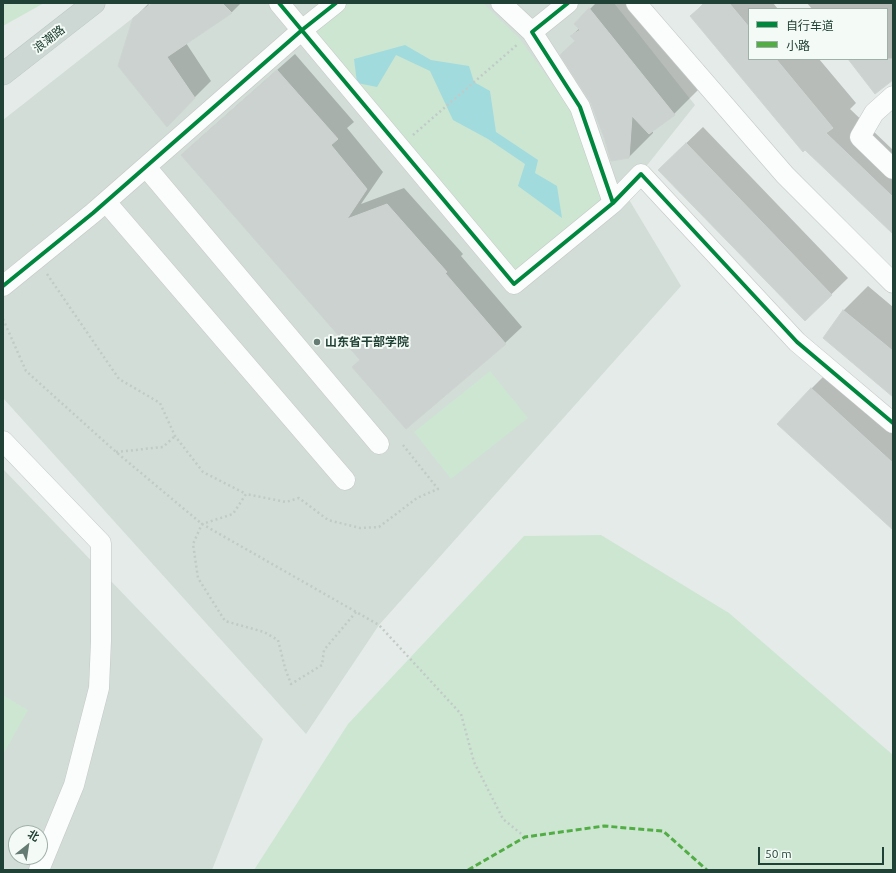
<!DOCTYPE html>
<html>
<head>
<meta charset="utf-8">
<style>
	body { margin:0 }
	#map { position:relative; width:896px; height:873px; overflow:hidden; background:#e5ebe8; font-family:Ubuntu,"Noto Sans SC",sans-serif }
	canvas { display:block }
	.frame { position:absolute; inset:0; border:4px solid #204135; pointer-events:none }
	.legend { position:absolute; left:748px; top:8px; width:140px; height:52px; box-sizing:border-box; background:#f4faf6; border:1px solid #9fb0a9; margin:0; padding:5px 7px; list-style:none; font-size:12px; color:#204135 }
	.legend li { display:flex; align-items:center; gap:8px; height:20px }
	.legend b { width:20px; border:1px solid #9fb0a9 }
	.north { position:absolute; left:8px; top:825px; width:40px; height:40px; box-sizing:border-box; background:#f4faf6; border:1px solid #9fb0a9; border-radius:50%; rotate:30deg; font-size:11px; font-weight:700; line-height:16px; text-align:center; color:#204135 }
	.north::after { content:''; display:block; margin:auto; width:14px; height:18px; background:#657c74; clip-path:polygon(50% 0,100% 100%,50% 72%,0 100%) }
	.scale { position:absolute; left:758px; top:847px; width:126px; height:18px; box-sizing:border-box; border:2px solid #204135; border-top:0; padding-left:5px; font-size:12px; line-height:14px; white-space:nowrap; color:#204135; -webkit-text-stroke:3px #f4faf6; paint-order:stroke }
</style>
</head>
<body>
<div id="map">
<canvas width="896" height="873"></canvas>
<div class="frame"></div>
<ul class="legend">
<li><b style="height:5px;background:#00873e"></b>自行车道</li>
<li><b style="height:5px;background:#52ad45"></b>小路</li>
</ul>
<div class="north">北</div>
<div class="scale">50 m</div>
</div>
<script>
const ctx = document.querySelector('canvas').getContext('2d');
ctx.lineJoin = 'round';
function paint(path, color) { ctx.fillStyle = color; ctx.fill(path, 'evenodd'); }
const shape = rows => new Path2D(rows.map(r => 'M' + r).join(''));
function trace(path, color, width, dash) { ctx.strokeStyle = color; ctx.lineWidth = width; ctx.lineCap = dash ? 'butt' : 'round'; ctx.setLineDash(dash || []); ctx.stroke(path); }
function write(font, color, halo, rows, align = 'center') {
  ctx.font = font + ' Ubuntu,"Noto Sans SC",sans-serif'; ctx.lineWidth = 4; ctx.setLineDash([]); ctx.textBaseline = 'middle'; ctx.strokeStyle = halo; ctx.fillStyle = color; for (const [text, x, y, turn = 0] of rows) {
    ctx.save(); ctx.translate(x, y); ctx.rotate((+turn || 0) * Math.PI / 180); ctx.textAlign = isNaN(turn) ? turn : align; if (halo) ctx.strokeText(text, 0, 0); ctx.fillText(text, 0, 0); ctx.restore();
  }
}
paint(shape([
	[152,3,614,3,695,105,625,193,681,286,379,625,306,734,3,398,3,120],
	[3,469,263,739,212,870,3,870],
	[16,833,40,833,40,857,16,857]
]), '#d2ddd7');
paint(shape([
	[3,3,44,3,3,26],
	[349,3,483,3,520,39,572,111,603,199,514,272,313,31],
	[490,371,528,418,451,479,414,432],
	[601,535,729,613,893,755,893,870,254,870,348,724,524,536],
	[3,695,28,710,3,755]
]), '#cde6d2');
paint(shape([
	[405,45,431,60,469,66,474,82,490,91,496,132,538,160,535,173,557,186,562,218,518,186,525,164,488,139,453,120,430,71,396,55,377,87,357,83,354,59]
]), '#a2dbdd');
paint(shape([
	[149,3,148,8,153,3,241,3,231,13,186,43,211,81,167,125,134,18],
	[596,3,628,3,698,90,674,114,653,130,653,133,629,157,592,103,561,55,576,40,571,36,580,28,575,24],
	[704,3,773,3,778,9,749,9,749,59,819,59,856,103,850,109,893,150,893,233,691,16],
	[807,3,893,3,893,79,850,59,887,59,887,9,812,9],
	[295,54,354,122,347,128,383,172,361,204,404,188,463,254,461,256,522,327,505,343,361,359,182,155,199,139],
	[703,127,848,278,805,320,676,153],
	[868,286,893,307,893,395,824,338,844,310],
	[828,372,893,432,893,529,811,389]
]), '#0003');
const building = shape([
	[152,3,222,3,232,13,167,57,195,98,167,127,118,66,133,18,152,3],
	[705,3,729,3,749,27,749,59,776,59,833,128,826,133,893,197,893,234,805,150,803,152,690,16,705,3],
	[589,8,675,115,649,134,632,116,629,158,611,161,605,140,591,103,560,55,575,41,570,36,580,30,574,24,589,8],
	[848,59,893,59,893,80,875,94,848,59],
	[277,70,338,139,331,145,367,189,347,219,387,204,447,272,445,273,506,344,406,429,352,367,360,360,181,155,277,70],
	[686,143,832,295,805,321,658,170,686,143],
	[843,310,893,351,893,397,823,338,843,310],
	[811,388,893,463,893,530,777,424,811,388]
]);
paint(building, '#ccd2cf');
trace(building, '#ced4d1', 1);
const minor = shape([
	[279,3,514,284,613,203,580,107,532,32,568,3],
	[501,3,532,32],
	[636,3,785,175,893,283],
	[893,96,874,113,860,137,893,169],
	[146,167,379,444],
	[106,202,345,480],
	[613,203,641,174,797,342,893,423],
	[3,286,93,213,302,30,336,3],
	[3,441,101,543,101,641,99,688,74,785,39,870]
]);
const major = shape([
	[3,74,94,3]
]);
trace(minor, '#c2c8c5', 21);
trace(major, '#bcc7c3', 23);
trace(shape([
	[413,135,518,44],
	[47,274,119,379,160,403,175,436,203,472,246,494],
	[3,319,26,371,116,452,202,524,379,625,461,714,474,762,503,819,525,837],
	[116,452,163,447,175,436],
	[356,612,324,650,322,665,291,684,285,668,278,640,264,632,225,621,198,578,193,544,202,524,233,514,246,494,286,502,299,498,328,520,360,528,379,527,417,498,438,489,403,445]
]), '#c1cbc6', 2.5, [2, 3]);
trace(minor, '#fbfcfc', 20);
trace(major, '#cdd7d3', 22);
trace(shape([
	[468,870,525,837,604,826,663,831,707,870]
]), '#52ad45', 3, [6, 3]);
trace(shape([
	[279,3,514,284,613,203,580,107,532,32,568,3],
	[613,203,641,174,797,342,893,423],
	[3,286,93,213,302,30,336,3]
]), '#00873e', 4);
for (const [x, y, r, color] of [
	[317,342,4,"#657c74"]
]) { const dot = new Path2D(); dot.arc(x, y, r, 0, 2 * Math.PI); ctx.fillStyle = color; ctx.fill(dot); trace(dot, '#f4faf6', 1.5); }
write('12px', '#204135', '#f4faf6', [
	["浪潮路",49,39,-38]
]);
write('bold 12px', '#204135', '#f4faf6', [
	["山东省干部学院",325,342]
], 'left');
</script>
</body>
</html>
